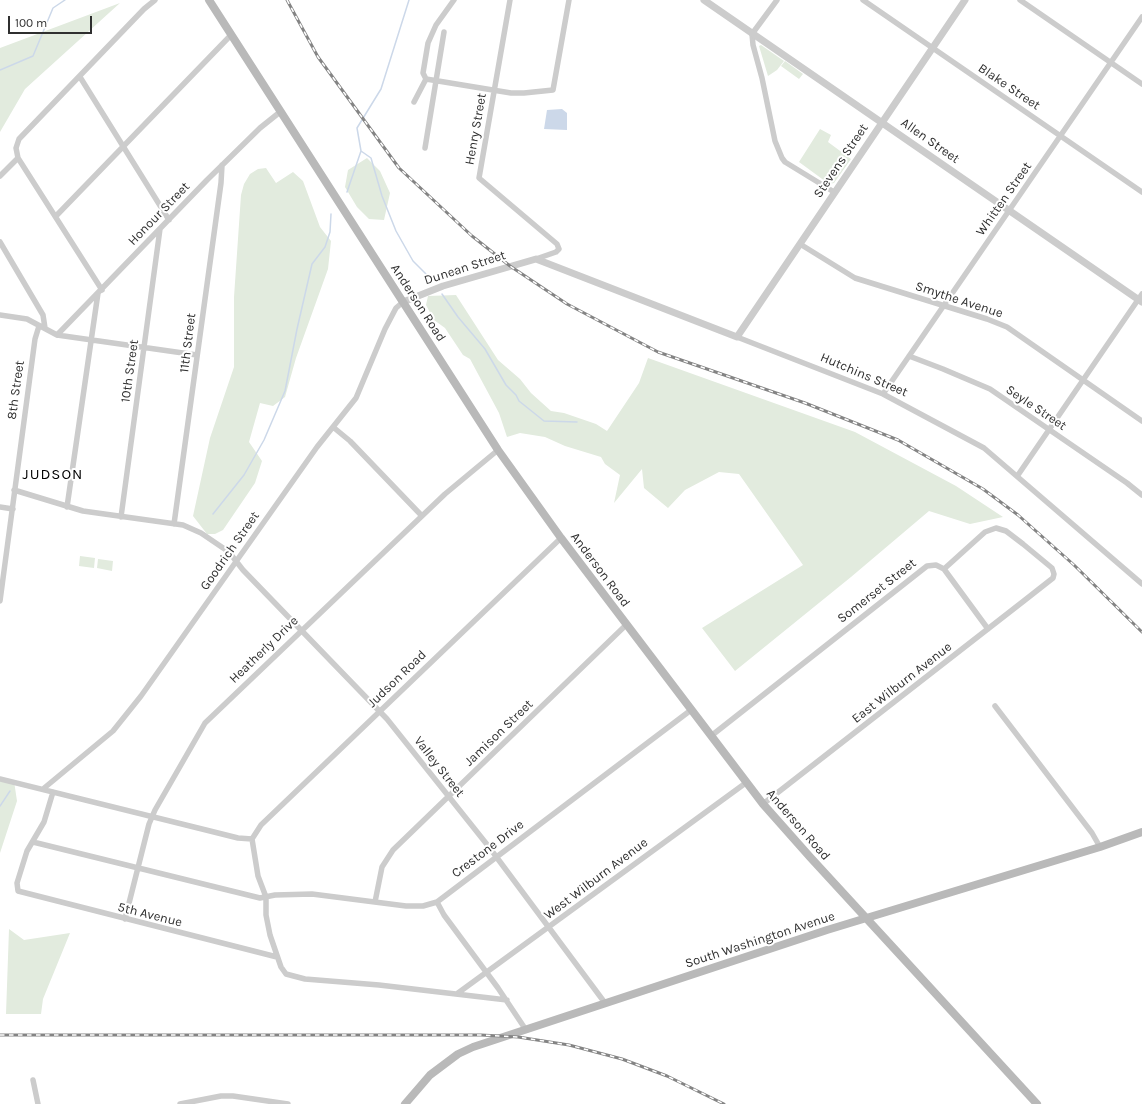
<!DOCTYPE html>
<html>
<head>
<meta charset="utf-8">
<style>
	body { margin:0 }
	#map { position:relative; width:1142px; height:1104px; overflow:hidden; background:#fff; font-family:Karla,sans-serif }
	canvas { display:block }
	.scale { position:absolute; left:8px; top:16px; width:84px; height:18px; box-sizing:border-box; border:2px solid #2f2f2f; border-top:0; padding-left:5px; font-size:12px; line-height:14px; white-space:nowrap; color:#2f2f2f; -webkit-text-stroke:3px #fff; paint-order:stroke }
</style>
</head>
<body>
<div id="map">
<canvas width="1142" height="1104"></canvas>
<div class="scale">100 m</div>
</div>
<script>
const ctx = document.querySelector('canvas').getContext('2d');
ctx.lineJoin = 'round';
function paint(path, color) { ctx.fillStyle = color; ctx.fill(path, 'evenodd'); }
const shape = rows => new Path2D(rows.map(r => 'M' + r).join(''));
function trace(path, color, width, dash) { ctx.strokeStyle = color; ctx.lineWidth = width; ctx.lineCap = dash ? 'butt' : 'round'; ctx.setLineDash(dash || []); ctx.stroke(path); }
function write(font, color, halo, rows, align = 'center') {
  ctx.font = font + ' Karla,sans-serif'; ctx.lineWidth = 4; ctx.setLineDash([]); ctx.textBaseline = 'middle'; ctx.strokeStyle = halo; ctx.fillStyle = color; for (const [text, x, y, turn = 0] of rows) {
    ctx.save(); ctx.translate(x, y); ctx.rotate((+turn || 0) * Math.PI / 180); ctx.textAlign = isNaN(turn) ? turn : align; if (halo) ctx.strokeText(text, 0, 0); ctx.fillText(text, 0, 0); ctx.restore();
  }
}
paint(shape([
	[120,3,25,89,0,132,0,48],
	[761,45,784,61,777,70,768,76,759,46],
	[785,61,803,74,799,79,781,66],
	[820,129,831,135,828,142,851,159,834,183,829,184,799,162],
	[367,158,380,171,390,193,384,220,369,219,357,207,345,187,348,170],
	[266,168,276,183,293,172,303,181,320,227,331,241,328,269,296,358,285,397,273,406,260,403,249,442,262,461,255,483,223,530,215,534,207,534,193,516,210,438,234,367,234,297,241,195,244,184,250,174,258,169],
	[456,295,498,360,520,379,531,393,551,411,564,413,596,424,607,431,639,383,648,358,855,432,956,486,1003,517,970,524,929,511,851,577,735,671,702,628,803,565,739,474,719,472,685,490,668,508,644,488,642,469,614,503,620,475,605,464,601,457,565,446,545,437,520,433,507,437,499,413,470,359,463,355,445,328,434,320,426,305,428,296],
	[80,556,95,558,94,568,79,566],
	[98,559,113,561,112,571,97,568],
	[0,781,14,781,17,801,0,853],
	[9,929,24,940,70,933,43,999,41,1014,6,1014]
]), '#e2ebde');
paint(shape([
	[562,109,567,113,567,130,544,129,547,110]
]), '#ccd8e9');
trace(shape([
	[0,70,33,56,53,8,65,0],
	[361,151,371,158,382,196,396,231,413,261,433,281],
	[347,192,361,151,357,128,381,89,409,0],
	[442,294,458,317,485,349,506,385,516,395,519,401,544,421,577,422],
	[213,514,244,475,264,440,285,391,297,329,312,264,325,247,330,232,331,214],
	[0,806,10,791]
]), '#ccd8e9', 1.5);
trace(shape([
	[454,0,436,25,428,43,423,73,426,79,511,93,524,93,553,90,569,0],
	[510,0,479,178,557,244,559,249,556,252,536,259],
	[777,0,752,34,753,45,762,78,775,141,782,158,785,162,834,192],
	[863,0,1142,192],
	[1020,0,1142,84],
	[80,77,169,220],
	[414,102,426,79],
	[425,148,444,32],
	[18,158,102,290],
	[0,176,18,158,16,148,19,139,144,9,155,0],
	[56,216,231,35],
	[0,242,43,315,45,328],
	[800,244,855,278,987,319,1007,327,1142,421],
	[0,315,27,319,57,335,197,355],
	[57,335,207,180,260,128,280,112],
	[737,337,883,394,984,448,1142,584],
	[909,356,943,369,990,389,1127,483,1142,495],
	[883,394,1142,17],
	[333,427,350,441,422,516],
	[1018,475,1142,294],
	[14,490,83,511,183,525,201,533,229,552,243,570,387,719,489,847,605,1003],
	[0,507,13,509],
	[67,507,98,293],
	[121,517,160,229],
	[174,524,221,183,222,165],
	[944,569,988,629],
	[0,601,35,339,39,326],
	[995,706,1092,833,1100,847],
	[711,736,927,566,936,565,944,569],
	[0,779,206,830,238,838,252,839],
	[43,789,113,731,141,696,317,447,356,398,385,329,396,308,403,302],
	[53,792,44,822,27,851,17,883,18,891,277,957],
	[763,804,1025,600,1053,578,1054,574,1052,568,1023,544,1006,531,996,528,985,532,944,569],
	[252,839,261,825,561,538],
	[252,839,258,876,266,897,266,915,270,935,281,967,286,974,305,979,379,985,507,1000],
	[33,842,260,898,275,895,312,894,406,906,423,906,437,902,691,710],
	[375,902,382,867,393,850,626,625],
	[437,902,444,915,498,988,526,1030],
	[125,919,149,824,155,810,205,723,445,494,498,450],
	[458,993,747,782],
	[33,1080,38,1104],
	[180,1104,221,1096,233,1096,288,1104]
]), '#ccc', 5.5);
trace(shape([
	[704,0,1142,302],
	[403,302,443,286,536,259,737,337,965,0]
]), '#ccc', 7);
trace(shape([
	[209,0,498,450,561,538,763,804,810,857,1037,1104],
	[405,1104,430,1075,458,1054,473,1047,827,930,1100,847,1142,832]
]), '#b9b9b9', 8);
const rail = shape([
	[287,0,318,57,399,168,472,236,510,266,567,304,658,352,805,403,898,440,983,489,1018,515,1074,565,1142,632],
	[0,1035,481,1035,518,1037,569,1045,622,1059,667,1076,724,1104]
]);
trace(rail, '#848484', 3);
trace(rail, '#fff', 1.5, [4.5]);
write('13px', '#2f2f2f', '#fff', [
	["Blake Street",1009,87,34],
	["Henry Street",476,129,-80],
	["Allen Street",930,141,35],
	["Stevens Street",841,161,-56],
	["Whitten Street",1004,199,-55],
	["Honour Street",159,214,-46],
	["Dunean Street",465,268,-18],
	["Smythe Avenue",959,300,18],
	["Anderson Road",418,303,57],
	["11th Street",188,343,-83],
	["10th Street",130,371,-82],
	["Hutchins Street",864,375,23],
	["8th Street",16,390,-82],
	["Seyle Street",1036,408,34],
	["Goodrich Street",230,551,-55],
	["Anderson Road",600,570,53],
	["Somerset Street",877,591,-38],
	["Heatherly Drive",264,650,-44],
	["Judson Road",397,679,-44],
	["East Wilburn Avenue",902,683,-38],
	["Jamison Street",499,733,-44],
	["Valley Street",439,767,52],
	["Anderson Road",798,825,49],
	["Crestone Drive",488,849,-37],
	["West Wilburn Avenue",596,879,-37],
	["5th Avenue",150,915,14],
	["South Washington Avenue",760,940,-18]
]);
ctx.letterSpacing = '1px';
write('15px', '#000', '#fff', [
	["JUDSON",53,475]
]);
ctx.letterSpacing = '0px';
</script>
</body>
</html>
